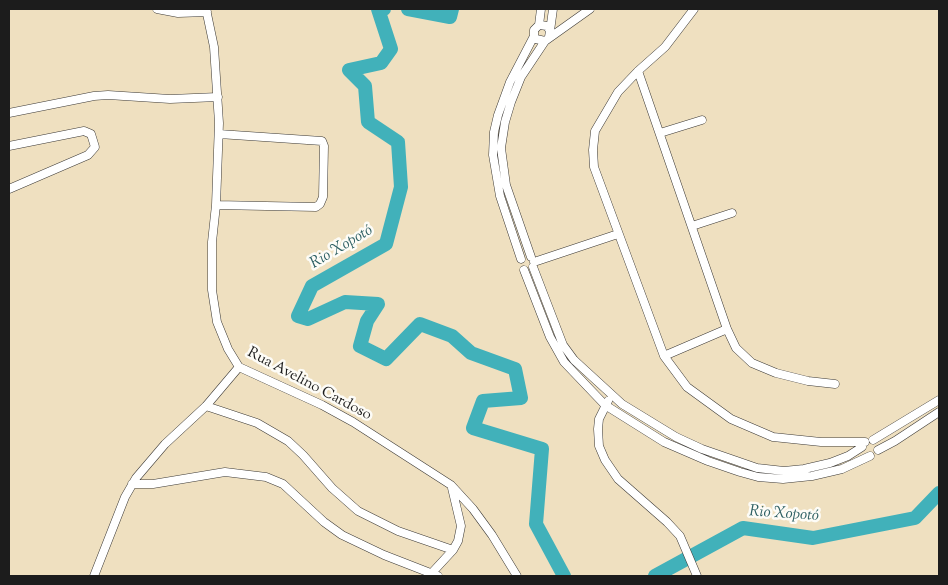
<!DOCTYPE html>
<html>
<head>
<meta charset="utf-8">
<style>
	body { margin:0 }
	#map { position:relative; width:948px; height:585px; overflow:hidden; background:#efe0c0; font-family:"Sorts Mill Goudy",serif }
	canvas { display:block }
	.frame { position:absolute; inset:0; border:10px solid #1c1c1c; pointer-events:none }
</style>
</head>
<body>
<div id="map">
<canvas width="948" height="585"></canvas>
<div class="frame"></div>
</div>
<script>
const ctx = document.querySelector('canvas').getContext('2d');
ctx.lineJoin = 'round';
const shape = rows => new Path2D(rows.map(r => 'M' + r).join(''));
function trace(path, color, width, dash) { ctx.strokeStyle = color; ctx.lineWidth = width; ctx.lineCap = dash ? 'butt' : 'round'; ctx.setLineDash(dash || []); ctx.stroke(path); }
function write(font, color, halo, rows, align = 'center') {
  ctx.font = font + ' "Sorts Mill Goudy",serif'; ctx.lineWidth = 5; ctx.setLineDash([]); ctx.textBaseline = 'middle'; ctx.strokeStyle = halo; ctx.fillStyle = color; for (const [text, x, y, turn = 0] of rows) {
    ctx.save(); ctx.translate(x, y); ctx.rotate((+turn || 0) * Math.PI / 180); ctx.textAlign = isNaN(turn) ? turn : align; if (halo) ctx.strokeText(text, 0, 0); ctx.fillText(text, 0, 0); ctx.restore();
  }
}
trace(shape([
	[384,9,378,9,391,49,381,63,349,70,365,86,368,122,398,142,401,187,386,244,312,286,298,316,308,319,345,302,378,304,367,321,360,346,386,359,420,324,452,336,471,353,515,369,521,398,483,401,473,428,542,449,536,524,564,576],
	[408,9,450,17,452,9],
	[655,576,743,528,813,538,915,518,939,493]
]), '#41b1ba', 14);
const minor = shape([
	[157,9,178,13,207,12],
	[206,9,214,47,219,123,216,205,212,242,212,290,217,322,228,349,239,367,322,405,353,422,451,485,473,509,492,535,517,576],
	[694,9,665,47,638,71,618,92,595,131,593,150,594,167,664,356,687,387,731,419,773,437,821,442,865,442],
	[539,25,541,9],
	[550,31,553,9],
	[549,37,550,31,547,26,539,25,534,30,534,36,536,39,545,41,590,9],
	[638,71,727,329,736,348,752,363,776,373,808,381,835,384],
	[9,113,94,96,108,95,170,99,218,97],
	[660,133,702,120],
	[9,146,84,131,91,134,95,147,88,155,9,189],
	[216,205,316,207,320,204,323,197,324,146,322,141,219,134],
	[692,226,732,213],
	[531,257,506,185,501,148,505,122,511,102,521,77,545,41],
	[521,259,500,196,493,155,494,132,498,115,510,82,534,36],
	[534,262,618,234],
	[533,267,563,345,574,360,622,404,676,437,702,449,757,468,784,471,804,469,830,463,848,456,862,447],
	[524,270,550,337,564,362,605,405,664,442,708,461,740,472,758,477,783,479,812,476,842,469,870,456],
	[664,356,727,329],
	[608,401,599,419,598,429,599,446,605,460,618,479,667,522,680,536,697,576],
	[206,406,257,423,288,441,303,455,332,488,358,511,398,531,453,550],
	[873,440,939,400],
	[878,450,895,441,939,412],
	[132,484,153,484,225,472,266,477,283,484,324,522,342,535,384,555,438,576],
	[94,576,125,497,136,478,165,444,206,406,239,367],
	[429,576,453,550,458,541,461,526,452,488]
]);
trace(minor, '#3c3935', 9);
trace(minor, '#fff', 8);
write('15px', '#1c1c1c', '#fdfcf7', [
	["Rua Avelino Cardoso",309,385,28]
]);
write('italic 16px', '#2d5f63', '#fdfcf7', [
	["Rio Xopotó",342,248,-31],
	["Rio Xopotó",784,515,4]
]);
</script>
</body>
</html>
